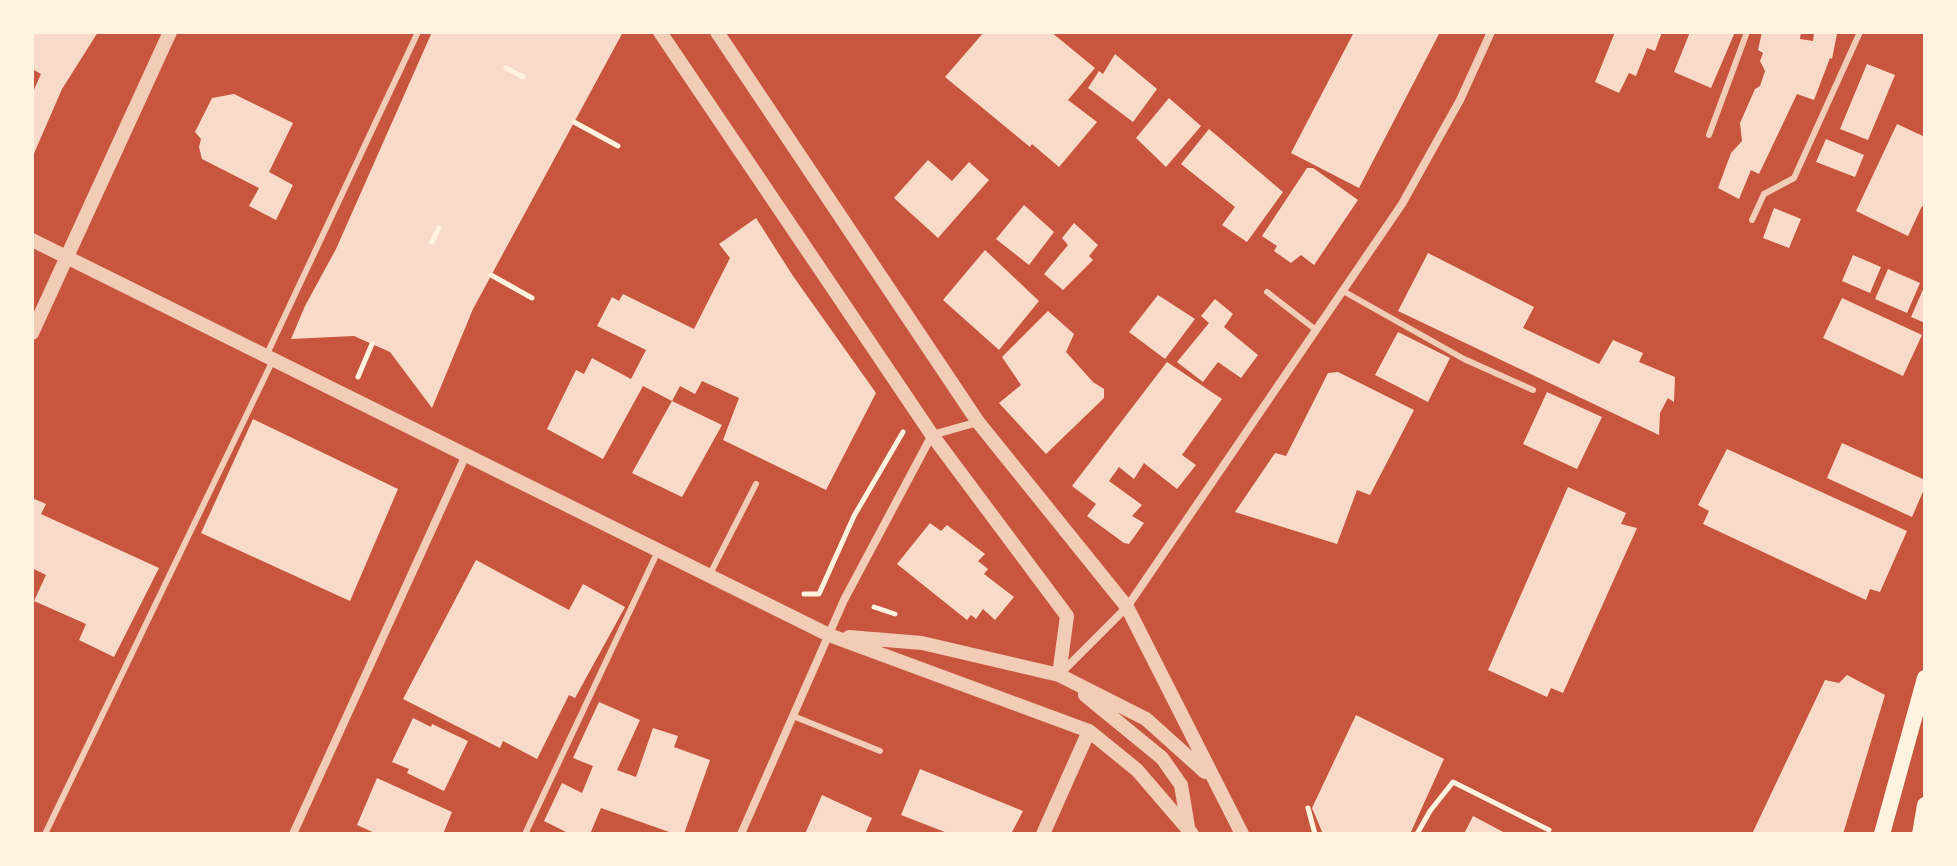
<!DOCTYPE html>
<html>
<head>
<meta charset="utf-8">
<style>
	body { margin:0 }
	#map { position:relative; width:1957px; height:866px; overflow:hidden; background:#c8553d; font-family:"Fira Sans Condensed",sans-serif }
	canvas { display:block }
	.frame { position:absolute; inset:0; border:34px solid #fff3e0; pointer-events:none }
</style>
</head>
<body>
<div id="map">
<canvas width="1957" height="866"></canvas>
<div class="frame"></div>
</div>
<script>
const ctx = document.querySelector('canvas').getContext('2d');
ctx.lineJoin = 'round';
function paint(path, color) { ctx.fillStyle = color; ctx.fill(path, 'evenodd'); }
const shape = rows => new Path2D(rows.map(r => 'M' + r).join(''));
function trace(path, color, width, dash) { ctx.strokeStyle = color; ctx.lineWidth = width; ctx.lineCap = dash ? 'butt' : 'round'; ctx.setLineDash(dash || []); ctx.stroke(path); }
paint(shape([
	[32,32,98,32,62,89,32,158,32,94,41,74,32,69],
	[432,32,623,32,473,309,432,408,390,352,354,336,291,339,305,306,336,249],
	[984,32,1051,32,1095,68,1068,100,1097,122,1059,167,1032,144,1030,147,945,77],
	[1354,32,1440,32,1359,188,1291,153],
	[1615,32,1662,32,1655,51,1647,48,1636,76,1629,73,1619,93,1595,82],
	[1690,32,1735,32,1711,88,1674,72],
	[1762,32,1801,32,1800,39,1813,41,1814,32,1837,34,1832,59,1830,58,1814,100,1797,94,1759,174,1751,170,1739,199,1718,188,1731,153,1742,141,1740,123,1755,89,1760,86,1765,71,1760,61,1763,53,1758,50],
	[1115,54,1157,89,1133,122,1088,88,1099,71,1103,74],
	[1867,64,1895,75,1868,140,1840,129],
	[234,94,293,123,269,172,293,185,276,220,249,206,259,188,202,159,199,147,201,139,195,132,212,98],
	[1169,98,1201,126,1166,167,1136,138],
	[1897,124,1925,137,1925,208,1922,206,1908,236,1856,211],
	[1209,129,1283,192,1247,242,1222,225,1235,207,1181,164],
	[1826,139,1864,155,1855,177,1816,162],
	[928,160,952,181,969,162,989,180,938,238,894,198],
	[1307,168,1313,168,1358,200,1314,265,1301,255,1291,263,1274,251,1277,246,1262,236],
	[1024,205,1054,232,1029,265,996,239],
	[1774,208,1801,219,1789,248,1763,238],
	[756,218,793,276,876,393,826,490,723,440,739,398,702,381,695,394,680,386,672,401,643,386,603,459,547,429,576,370,584,374,592,358,631,379,646,350,597,326,612,297,619,301,623,294,694,329,730,258,719,244],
	[1074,223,1098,245,1089,256,1093,260,1063,290,1044,274,1068,245,1062,238],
	[985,250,1039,301,999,350,943,300],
	[1428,253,1534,307,1523,328,1599,364,1613,340,1643,353,1639,362,1675,377,1674,402,1668,398,1660,413,1659,435,1398,311],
	[1853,255,1881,267,1870,293,1842,281],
	[1888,269,1920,283,1907,313,1875,299],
	[1925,285,1925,323,1911,317],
	[1158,295,1195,319,1165,359,1129,332],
	[1842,298,1922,335,1903,376,1823,338],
	[1215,299,1233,314,1224,327,1258,355,1241,378,1218,362,1203,382,1177,362,1209,323,1201,316],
	[1048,311,1074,334,1066,352,1093,382,1104,389,1104,398,1046,454,999,403,1021,385,1002,357],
	[1398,332,1450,358,1428,402,1375,375],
	[1167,362,1222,399,1182,455,1196,465,1177,489,1144,463,1134,479,1119,467,1109,481,1142,505,1132,516,1144,523,1129,544,1124,543,1087,516,1096,504,1072,486],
	[1338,372,1414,410,1370,495,1357,490,1337,544,1235,512,1275,453,1286,456,1328,373],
	[1547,392,1602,417,1577,469,1523,444],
	[672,401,722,425,682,497,632,473],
	[253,419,398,489,350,601,201,533],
	[1842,443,1925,480,1925,487,1912,517,1827,478],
	[1727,449,1907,531,1880,592,1870,589,1866,600,1703,524,1709,511,1698,505],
	[1568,487,1626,513,1621,524,1637,528,1563,693,1551,688,1547,697,1488,670],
	[32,498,46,504,41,514,159,568,114,657,79,640,86,624,34,601,46,575,32,568],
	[930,523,941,531,947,525,985,554,978,561,988,569,984,574,1014,597,995,620,983,609,976,619,971,615,967,620,897,564],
	[476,560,569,610,583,584,625,607,575,698,569,695,537,759,503,741,500,748,403,699],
	[1847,675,1885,695,1843,834,1752,834,1825,680,1839,683],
	[599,702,640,720,617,770,636,777,653,728,678,736,674,747,710,760,684,834,675,834,601,808,590,834,570,834,544,821,562,783,582,793,593,766,573,758],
	[1356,715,1444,759,1410,834,1323,834,1312,808],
	[413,718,431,727,432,724,468,741,444,791,407,773,409,769,392,762],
	[920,769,1023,811,1011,834,950,834,901,815],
	[377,778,452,812,443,834,377,834,357,825],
	[822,795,872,818,865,834,805,834],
	[1473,816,1507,834,1464,834]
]), '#f7dbc8');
trace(shape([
	[506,68,523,77],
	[574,122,618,146],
	[432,242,439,228],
	[491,275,532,298],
	[358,377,372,344],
	[804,594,819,594,854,516,903,432],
	[874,607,895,614],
	[1308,808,1315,834],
	[1417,834,1430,811,1453,782,1549,830]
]), '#fff3e0', 5);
trace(shape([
	[1709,135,1747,32],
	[1752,220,1764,194,1794,178,1860,32],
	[1343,291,1464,359,1533,390],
	[1267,292,1316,330],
	[267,354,418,32],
	[709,576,756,484],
	[793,716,880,751],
	[45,834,273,360],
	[525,834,658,551]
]), '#f1ccb7', 6);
trace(shape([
	[1061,673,1127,607,1402,204,1460,100,1491,32],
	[293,834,465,457],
	[741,834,844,600,932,435,978,422]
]), '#f1ccb7', 8);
trace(shape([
	[660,32,932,435,1067,616,1059,675],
	[717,32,978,422,1127,607,1242,834],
	[32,240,829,635,1089,731,1137,770,1192,834],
	[32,333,170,32],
	[849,637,922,643,1059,675,1146,719,1205,772],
	[1085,695,1162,758,1181,785,1188,827],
	[1043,834,1089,731]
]), '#f1ccb7', 14);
trace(shape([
	[1882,834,1925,678],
	[1920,834,1925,805]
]), '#fff3e0', 16);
</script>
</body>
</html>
